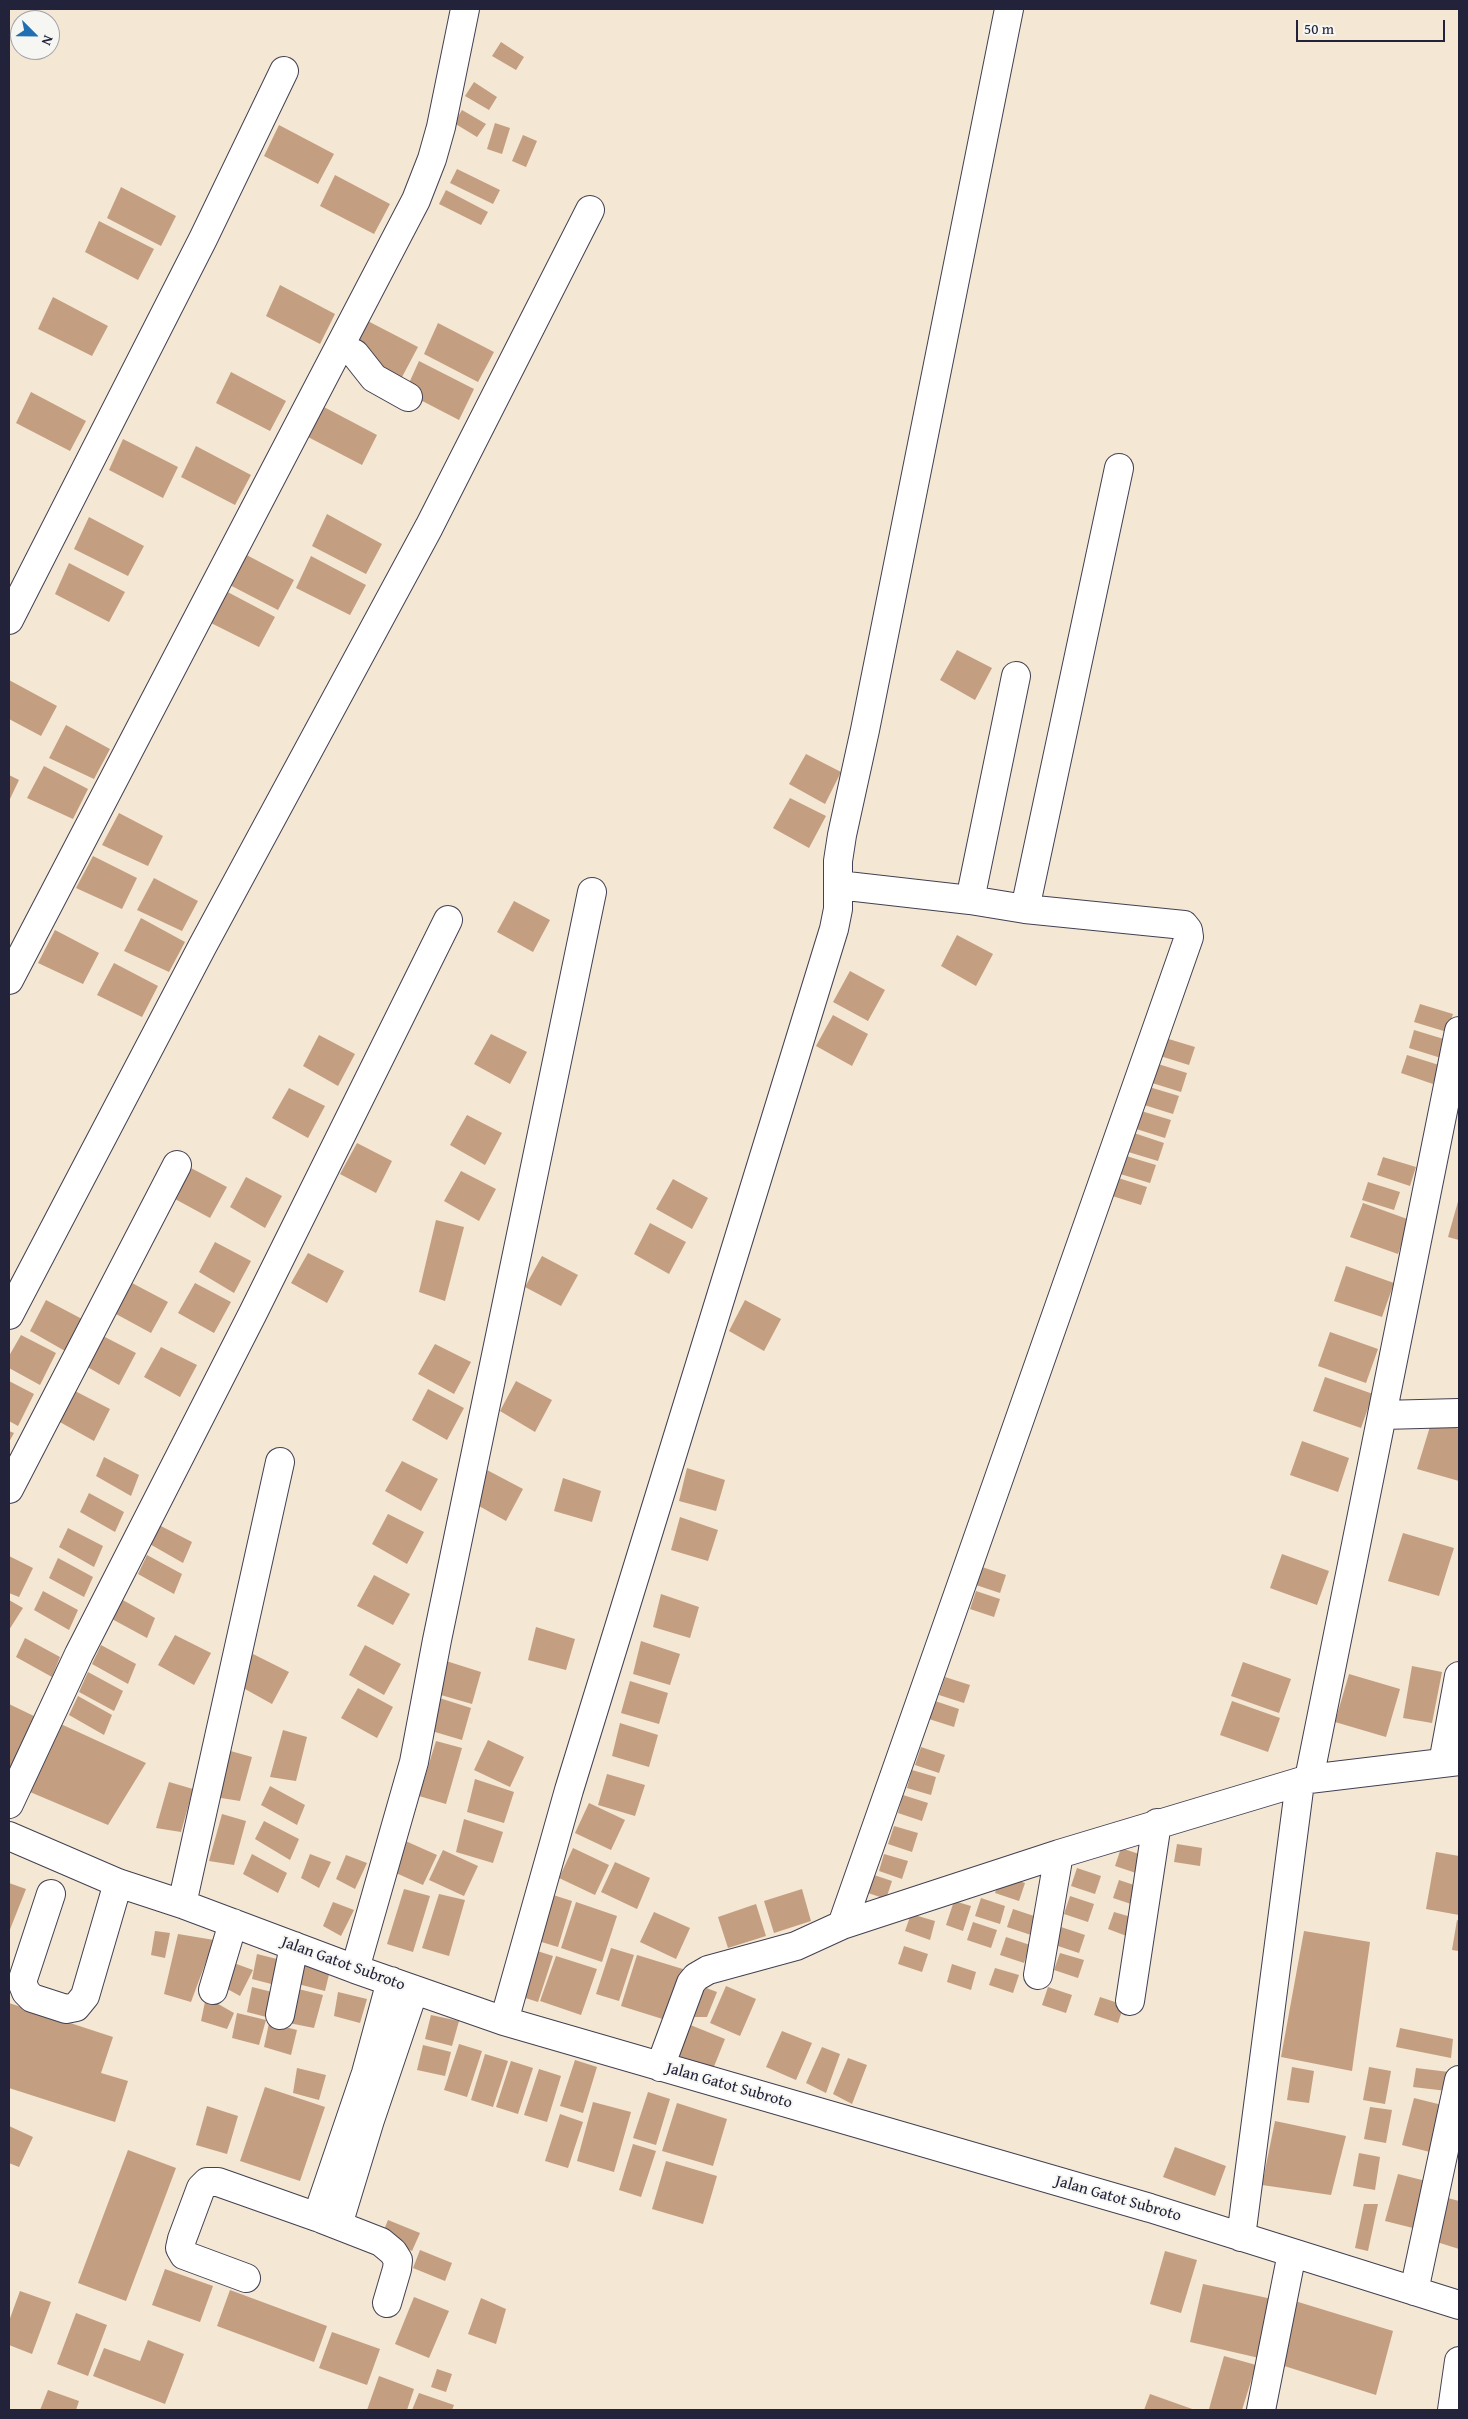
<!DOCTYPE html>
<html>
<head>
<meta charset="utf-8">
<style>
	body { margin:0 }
	#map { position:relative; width:1468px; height:2419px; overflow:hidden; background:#f4e7d3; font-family:"Gentium Book Plus",serif }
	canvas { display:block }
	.frame { position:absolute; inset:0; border:10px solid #22223b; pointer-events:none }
	.north { position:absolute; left:10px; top:10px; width:50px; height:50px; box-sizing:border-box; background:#f6f6f2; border:1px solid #a1a1a9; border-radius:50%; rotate:113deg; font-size:14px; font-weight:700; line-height:20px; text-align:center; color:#22223b }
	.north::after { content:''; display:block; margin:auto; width:18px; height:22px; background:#1f6fb2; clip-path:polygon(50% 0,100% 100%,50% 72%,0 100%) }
	.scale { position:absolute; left:1296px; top:20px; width:149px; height:22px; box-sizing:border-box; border:2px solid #22223b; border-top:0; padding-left:6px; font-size:15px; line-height:18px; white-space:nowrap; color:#22223b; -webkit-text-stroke:4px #f6f6f2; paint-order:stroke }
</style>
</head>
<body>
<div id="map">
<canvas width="1468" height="2419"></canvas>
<div class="frame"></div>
<div class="north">N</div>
<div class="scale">50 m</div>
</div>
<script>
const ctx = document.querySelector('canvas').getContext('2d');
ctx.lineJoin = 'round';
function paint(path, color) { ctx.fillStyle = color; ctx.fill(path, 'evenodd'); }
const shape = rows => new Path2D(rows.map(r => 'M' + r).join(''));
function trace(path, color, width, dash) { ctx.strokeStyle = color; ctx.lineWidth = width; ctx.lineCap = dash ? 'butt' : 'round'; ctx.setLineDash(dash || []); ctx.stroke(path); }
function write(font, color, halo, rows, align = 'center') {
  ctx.font = font + ' "Gentium Book Plus",serif'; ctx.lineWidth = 4; ctx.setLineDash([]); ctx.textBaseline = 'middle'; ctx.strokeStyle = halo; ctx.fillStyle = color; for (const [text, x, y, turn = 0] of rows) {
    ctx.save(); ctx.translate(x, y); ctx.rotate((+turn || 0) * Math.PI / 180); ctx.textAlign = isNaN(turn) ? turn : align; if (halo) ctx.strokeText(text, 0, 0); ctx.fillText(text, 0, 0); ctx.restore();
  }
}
paint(shape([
	[501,42,524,57,516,70,492,56],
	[474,82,497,97,489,110,465,96],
	[462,110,486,124,477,137,454,123],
	[495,123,510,128,502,154,487,149],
	[279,125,334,154,318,184,264,156],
	[523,135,537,141,526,167,512,161],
	[457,169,500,190,493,204,450,183],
	[335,175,390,204,374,234,320,206],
	[121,187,176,216,161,246,107,218],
	[446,190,488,212,481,225,439,204],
	[99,221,154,249,138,280,85,252],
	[280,285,335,314,320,344,266,316],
	[53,297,108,326,92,356,38,329],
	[362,318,418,347,402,377,348,349],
	[438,323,494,352,478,382,424,354],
	[419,361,474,389,459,420,405,392],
	[231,372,286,401,270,431,216,403],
	[31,392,86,421,70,451,16,423],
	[322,406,377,435,362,465,308,437],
	[123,439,178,467,163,498,109,470],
	[196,446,251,475,235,505,181,477],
	[327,514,382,544,366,574,312,546],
	[89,517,144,546,128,576,74,549],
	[239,551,294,580,278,610,224,582],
	[311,556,366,585,350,615,296,588],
	[69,563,125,592,109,622,55,594],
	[220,588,275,617,259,647,205,620],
	[957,650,992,668,975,700,940,680],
	[9,680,57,706,41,736,9,719],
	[66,725,110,749,94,779,49,758],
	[806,754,841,772,825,804,789,784],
	[44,766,88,789,73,819,27,798],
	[9,775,19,780,9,801],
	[790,798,826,816,809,848,773,828],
	[119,813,163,836,148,866,102,845],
	[93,856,137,878,122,909,76,888],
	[154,878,198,901,182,931,137,910],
	[514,901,550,920,533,952,497,932],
	[141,918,185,942,169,972,124,951],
	[55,930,99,953,83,984,38,963],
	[957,935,993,954,976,986,941,966],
	[114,963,158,986,142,1017,97,995],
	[850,971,885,990,868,1021,833,1002],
	[1420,1004,1453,1014,1447,1032,1414,1022],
	[833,1015,868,1034,852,1066,816,1046],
	[1414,1030,1447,1040,1441,1058,1409,1048],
	[491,1034,527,1052,510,1084,474,1064],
	[319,1035,355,1054,338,1086,303,1066],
	[1162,1037,1195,1047,1189,1065,1157,1055],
	[1407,1055,1439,1065,1433,1084,1401,1073],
	[1155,1063,1187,1073,1181,1092,1149,1082],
	[1146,1086,1179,1096,1173,1114,1141,1104],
	[289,1088,325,1106,308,1138,272,1118],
	[1138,1110,1171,1120,1165,1138,1133,1128],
	[467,1115,502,1133,485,1165,450,1145],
	[1131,1132,1164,1143,1158,1161,1125,1151],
	[357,1143,392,1161,376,1193,340,1174],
	[1123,1155,1156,1165,1150,1183,1117,1173],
	[1383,1157,1416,1167,1410,1186,1377,1175],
	[191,1168,227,1187,210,1218,175,1199],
	[461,1171,496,1189,479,1221,444,1201],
	[246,1177,282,1196,265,1228,230,1207],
	[1115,1177,1147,1187,1141,1205,1109,1195],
	[673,1179,708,1198,692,1229,656,1209],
	[1368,1182,1400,1192,1394,1210,1362,1200],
	[1459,1198,1459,1240,1448,1237],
	[1363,1203,1410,1220,1398,1254,1350,1237],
	[436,1220,464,1227,445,1301,419,1292],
	[650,1223,686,1242,669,1274,634,1254],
	[215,1242,251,1261,234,1293,199,1272],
	[308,1253,344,1271,327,1303,291,1283],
	[542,1256,578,1275,561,1306,525,1287],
	[1346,1266,1394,1283,1382,1317,1334,1301],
	[132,1283,168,1302,151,1333,116,1314],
	[195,1283,231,1302,214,1333,178,1313],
	[46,1300,82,1319,65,1351,30,1331],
	[745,1300,781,1319,764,1351,729,1331],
	[1330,1332,1378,1349,1366,1383,1318,1366],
	[21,1335,56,1353,40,1385,9,1368,9,1356],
	[101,1335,136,1353,119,1385,84,1365],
	[435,1344,471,1362,454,1394,418,1374],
	[161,1347,197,1365,180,1397,144,1377],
	[1325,1377,1373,1394,1361,1428,1313,1411],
	[9,1381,34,1394,18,1426,9,1421],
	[516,1381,552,1400,535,1432,500,1411],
	[428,1389,464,1408,447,1440,412,1420],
	[75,1391,110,1409,94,1441,58,1421],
	[1432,1420,1459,1429,1459,1481,1417,1469],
	[9,1431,14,1433,9,1442],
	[1302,1441,1349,1458,1338,1492,1290,1475],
	[104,1457,139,1475,131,1496,96,1476],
	[402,1461,438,1479,421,1511,385,1491],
	[687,1468,725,1480,716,1511,679,1501],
	[487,1470,523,1489,506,1521,470,1501],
	[563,1478,601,1491,592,1522,554,1511],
	[89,1493,124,1512,115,1532,80,1512],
	[388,1514,424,1532,407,1564,372,1544],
	[680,1517,718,1530,708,1561,671,1550],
	[157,1524,192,1542,183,1563,148,1543],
	[68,1528,103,1546,94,1567,59,1547],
	[1403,1533,1454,1548,1439,1596,1388,1581],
	[1282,1554,1329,1571,1317,1605,1270,1588],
	[147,1555,182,1574,174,1594,138,1574],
	[9,1556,33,1568,19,1597,9,1593],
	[58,1558,93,1577,84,1597,49,1578],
	[982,1567,1006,1575,1000,1593,976,1585],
	[374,1575,410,1594,393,1625,357,1606],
	[43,1591,78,1610,69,1630,34,1610],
	[976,1591,1000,1599,994,1617,970,1609],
	[661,1594,699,1607,690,1638,653,1627],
	[121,1599,155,1618,147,1638,112,1619],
	[9,1600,23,1608,9,1630],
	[536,1627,575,1639,566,1670,528,1660],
	[175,1635,211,1653,194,1685,158,1665],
	[25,1638,60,1657,52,1677,16,1657],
	[641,1641,680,1654,670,1685,633,1674],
	[101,1645,136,1664,128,1684,92,1664],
	[365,1645,401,1664,384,1695,349,1675],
	[253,1654,289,1672,272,1704,236,1684],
	[443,1660,481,1672,472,1704,434,1693],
	[1243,1662,1291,1679,1279,1713,1231,1696],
	[1412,1666,1442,1672,1432,1723,1403,1718],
	[88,1672,123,1691,114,1711,79,1692],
	[1349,1674,1400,1689,1386,1737,1335,1722],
	[945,1677,970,1685,964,1703,939,1695],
	[630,1681,668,1693,659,1724,621,1713],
	[358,1688,393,1707,377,1738,341,1718],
	[78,1696,112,1715,104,1735,69,1715],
	[433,1696,471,1708,462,1740,425,1729],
	[935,1701,959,1709,954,1727,929,1719],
	[1232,1701,1280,1718,1268,1752,1220,1735],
	[9,1704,38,1718,9,1787],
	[52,1720,146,1763,108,1825,23,1789],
	[620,1723,658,1735,649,1767,612,1756],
	[283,1730,307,1737,296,1781,270,1777],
	[488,1740,524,1757,510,1787,474,1770],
	[436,1741,462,1748,446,1804,419,1796],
	[921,1747,945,1755,939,1773,915,1765],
	[227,1750,252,1757,240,1801,215,1797],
	[912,1770,936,1777,931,1795,907,1788],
	[607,1774,645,1785,635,1816,598,1805],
	[475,1779,514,1792,504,1823,467,1812],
	[169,1782,193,1789,181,1832,156,1828],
	[270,1786,305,1805,297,1825,261,1805],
	[903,1795,928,1803,922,1821,898,1813],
	[589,1803,625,1820,611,1850,575,1833],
	[222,1814,246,1821,234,1865,209,1861],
	[464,1819,503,1832,493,1863,456,1852],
	[264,1821,299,1839,290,1860,255,1839],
	[894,1826,918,1833,912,1852,888,1844],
	[401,1839,437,1855,423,1885,387,1869],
	[1177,1844,1202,1848,1200,1866,1174,1862],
	[573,1848,609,1865,595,1895,559,1878],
	[1121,1848,1145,1856,1139,1874,1115,1866],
	[443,1850,478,1866,464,1896,429,1880],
	[1436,1852,1459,1856,1459,1915,1426,1909],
	[252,1854,287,1873,278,1893,243,1874],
	[310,1854,331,1862,319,1888,301,1878],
	[884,1854,908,1861,902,1879,879,1871],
	[346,1855,367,1863,355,1889,336,1879],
	[615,1862,650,1878,637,1909,601,1892],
	[1077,1868,1101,1876,1095,1894,1071,1886],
	[868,1873,892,1881,886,1899,862,1891],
	[1001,1875,1025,1883,1019,1901,995,1893],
	[1119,1880,1143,1888,1137,1906,1113,1898],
	[9,1883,26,1889,9,1932],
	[404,1889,430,1896,413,1952,387,1944],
	[802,1889,811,1921,774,1933,764,1901],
	[439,1894,465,1900,449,1956,422,1948],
	[550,1894,572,1901,558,1947,535,1940],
	[1070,1896,1094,1904,1088,1922,1064,1914],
	[981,1898,1005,1906,1000,1924,975,1916],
	[954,1901,971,1906,963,1931,946,1925],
	[333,1902,354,1910,341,1936,323,1926],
	[576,1902,617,1916,602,1962,561,1948],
	[756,1904,766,1936,728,1948,718,1917],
	[1013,1909,1037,1917,1031,1935,1007,1927],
	[654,1912,690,1928,676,1959,640,1942],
	[1114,1912,1138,1919,1132,1938,1108,1929],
	[911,1914,935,1921,930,1940,905,1931],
	[1457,1920,1459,1921,1459,1951,1452,1950],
	[973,1922,997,1930,991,1948,967,1940],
	[1061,1927,1085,1935,1079,1953,1055,1945],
	[155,1931,170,1933,165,1958,151,1955],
	[1304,1931,1370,1942,1352,2071,1281,2057],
	[178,1934,214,1940,191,2002,164,1994],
	[1006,1937,1030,1945,1024,1963,1000,1955],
	[904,1946,928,1954,922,1972,898,1964],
	[611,1948,634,1955,619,2001,596,1994],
	[531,1949,553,1956,538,2002,516,1995],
	[1060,1953,1084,1960,1078,1978,1054,1970],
	[257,1954,285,1961,279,1986,252,1979],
	[637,1955,686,1970,669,2021,621,2006],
	[556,1956,597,1969,581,2015,540,2001],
	[303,1959,331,1966,325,1991,298,1984],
	[231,1962,253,1970,240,1996,222,1986],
	[952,1964,976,1972,971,1990,947,1982],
	[995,1968,1019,1975,1013,1993,989,1985],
	[701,1986,717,1992,707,2017,689,2017],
	[726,1986,756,1999,740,2036,710,2023],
	[252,1987,280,1994,274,2019,247,2012],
	[1048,1987,1072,1995,1066,2013,1042,2005],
	[294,1988,323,1995,314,2028,289,2023],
	[338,1992,367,1999,360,2023,334,2016],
	[206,1997,234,2013,227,2029,201,2021],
	[1100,1997,1124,2005,1118,2023,1094,2015],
	[9,2003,113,2037,101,2073,128,2081,115,2122,9,2088],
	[237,2013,266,2020,259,2045,232,2038],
	[431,2015,459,2021,452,2046,425,2039],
	[269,2023,297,2030,291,2055,264,2047],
	[688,2024,725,2039,713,2069,676,2055],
	[1400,2028,1453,2039,1451,2058,1396,2047],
	[782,2031,812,2043,796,2080,766,2067],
	[459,2044,482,2051,467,2097,444,2090],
	[423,2045,451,2052,445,2076,417,2070],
	[822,2047,840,2054,826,2093,806,2083],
	[485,2054,508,2061,493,2107,471,2100],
	[848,2058,867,2065,852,2104,833,2094],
	[575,2060,597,2067,583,2113,560,2106],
	[511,2061,533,2068,518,2114,496,2107],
	[1292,2067,1314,2071,1309,2103,1287,2100],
	[1369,2067,1391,2071,1385,2104,1363,2100],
	[297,2068,326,2075,319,2100,293,2093],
	[1416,2068,1449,2072,1447,2091,1413,2087],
	[539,2069,561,2076,547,2122,524,2115],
	[265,2087,325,2107,300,2181,240,2161],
	[648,2092,670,2099,656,2145,633,2138],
	[1414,2098,1442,2105,1430,2152,1402,2145],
	[593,2102,631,2112,614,2172,577,2161],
	[677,2103,727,2119,713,2166,662,2151],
	[207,2106,238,2116,227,2154,196,2145],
	[1370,2107,1392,2110,1386,2143,1364,2139],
	[560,2114,583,2122,568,2168,545,2161],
	[1275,2121,1346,2136,1331,2195,1262,2185],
	[9,2126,33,2137,19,2167,9,2163],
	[633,2144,656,2151,641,2197,619,2190],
	[1175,2147,1226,2166,1215,2196,1163,2177],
	[128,2150,176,2168,126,2301,78,2283],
	[1359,2153,1380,2157,1375,2190,1353,2186],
	[666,2161,717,2176,703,2224,652,2209],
	[1398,2174,1426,2181,1413,2228,1385,2221],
	[1444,2197,1459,2201,1459,2249,1437,2242],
	[1364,2204,1378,2204,1368,2251,1355,2248],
	[388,2220,420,2233,412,2251,381,2237],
	[420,2250,452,2263,445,2281,413,2268],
	[1165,2251,1197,2260,1181,2313,1150,2304],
	[165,2269,213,2286,200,2322,152,2305],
	[1203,2284,1272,2299,1259,2358,1190,2342],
	[230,2290,327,2326,314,2362,217,2326],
	[20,2291,51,2302,32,2354,9,2345,9,2321],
	[414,2297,449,2311,429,2358,395,2344],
	[481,2298,506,2309,496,2344,468,2334],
	[1295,2301,1393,2331,1376,2395,1278,2364],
	[76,2313,107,2325,88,2376,57,2364],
	[332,2332,380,2349,367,2385,319,2368],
	[148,2340,184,2354,165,2404,93,2376,104,2348,140,2361],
	[1224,2356,1256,2365,1242,2410,1209,2409],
	[437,2369,452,2374,446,2392,431,2387],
	[379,2376,414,2389,407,2410,367,2410],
	[48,2390,79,2401,76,2410,40,2410],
	[419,2393,454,2405,452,2410,412,2410],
	[1150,2394,1195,2410,1144,2410]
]), '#c49e81');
const minor = shape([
	[341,347,355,354,374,378,408,397],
	[9,620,203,239,284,71],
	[838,885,970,900,1025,909,1184,925,1188,930,1189,937,842,1925],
	[970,900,1016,676],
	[1025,909,1119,468],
	[9,980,416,200,432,159,441,127,465,9],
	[9,1315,202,947,429,527,590,210],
	[1382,1415,1459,1413],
	[9,1489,177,1165],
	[1443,1763,1459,1676],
	[1309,1779,1459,1031],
	[9,1804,79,1654,253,1313,448,920],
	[9,1836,118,1883,182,1904,355,1969,504,2021,1150,2208,1459,2305],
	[51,1894,22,1982,26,1992,32,1998,66,2009,76,2007,85,1996,118,1883],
	[182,1904,280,1462],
	[355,1969,414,1762,437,1640,592,892],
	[1038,1975,1059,1854],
	[213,1990,233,1923],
	[1130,2001,1157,1823],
	[280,2015,294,1946],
	[504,2021,569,1790,834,929,838,909,838,861,842,835,865,730,1009,9],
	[660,2067,691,1983,696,1977,708,1970,796,1946,842,1925,1059,1854,1309,1779,1459,1761],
	[322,2219,381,2242,393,2252,398,2260,397,2269,387,2303],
	[338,2225,370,2120,414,1990],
	[1241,2237,1300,1782],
	[246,2278,184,2255,180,2248,182,2239,201,2188,207,2182,218,2182,317,2217,366,2073,391,1981],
	[1414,2291,1459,2080],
	[1261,2410,1292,2253],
	[1452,2410,1459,2361]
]);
trace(minor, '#424052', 30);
trace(minor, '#fff', 28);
write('16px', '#22223b', '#f6f6f2', [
	["Jalan Gatot Subroto",343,1964,20],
	["Jalan Gatot Subroto",729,2086,16],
	["Jalan Gatot Subroto",1118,2199,16]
]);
</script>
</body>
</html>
